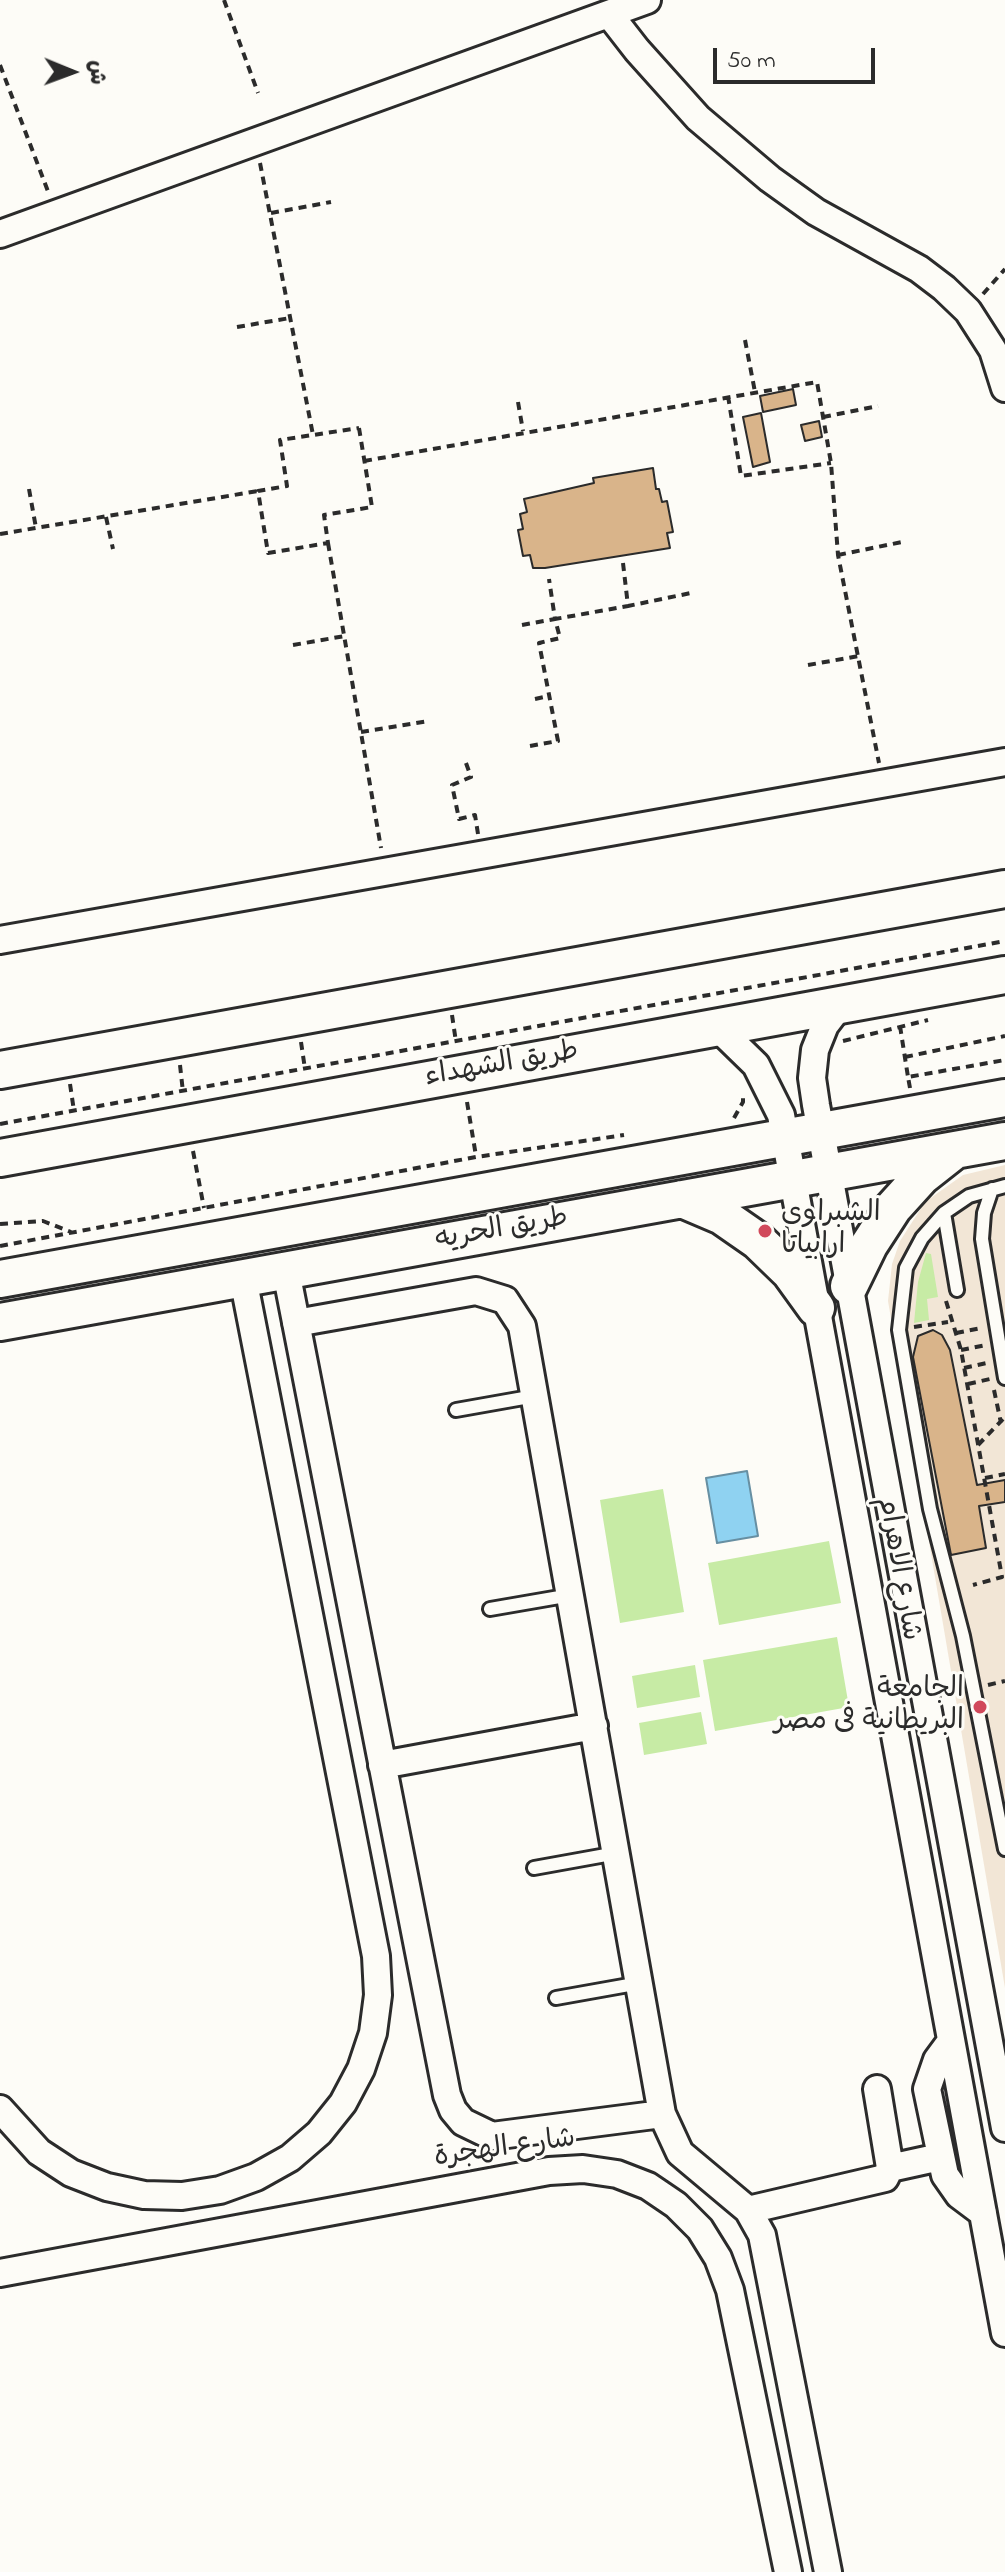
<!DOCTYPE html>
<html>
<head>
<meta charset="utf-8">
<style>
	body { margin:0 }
	#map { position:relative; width:1005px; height:2572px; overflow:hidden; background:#fdfcf7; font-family:"Indie Flower","Playpen Sans Arabic",sans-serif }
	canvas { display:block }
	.north { position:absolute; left:32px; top:32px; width:80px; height:80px; -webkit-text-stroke:6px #fdfcf7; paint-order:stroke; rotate:91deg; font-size:22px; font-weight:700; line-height:32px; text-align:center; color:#2b2b2b }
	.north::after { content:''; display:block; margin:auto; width:28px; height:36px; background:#2b2b2b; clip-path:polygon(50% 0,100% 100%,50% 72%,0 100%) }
	.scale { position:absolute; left:713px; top:48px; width:162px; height:36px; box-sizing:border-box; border:4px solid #2b2b2b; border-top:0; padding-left:10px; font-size:24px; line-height:28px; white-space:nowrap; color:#2b2b2b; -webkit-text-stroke:6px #fdfcf7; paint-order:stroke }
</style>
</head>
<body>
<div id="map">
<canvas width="1005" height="2572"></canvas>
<div class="north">ش</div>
<div class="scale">50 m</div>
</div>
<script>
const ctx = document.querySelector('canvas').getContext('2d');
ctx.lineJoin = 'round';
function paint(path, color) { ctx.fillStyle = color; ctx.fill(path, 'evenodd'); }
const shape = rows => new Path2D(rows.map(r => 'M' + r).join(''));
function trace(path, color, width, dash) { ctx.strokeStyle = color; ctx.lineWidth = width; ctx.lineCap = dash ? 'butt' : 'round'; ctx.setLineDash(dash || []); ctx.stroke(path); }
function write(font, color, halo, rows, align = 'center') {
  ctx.font = font + ' "Indie Flower","Playpen Sans Arabic",sans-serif'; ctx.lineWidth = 6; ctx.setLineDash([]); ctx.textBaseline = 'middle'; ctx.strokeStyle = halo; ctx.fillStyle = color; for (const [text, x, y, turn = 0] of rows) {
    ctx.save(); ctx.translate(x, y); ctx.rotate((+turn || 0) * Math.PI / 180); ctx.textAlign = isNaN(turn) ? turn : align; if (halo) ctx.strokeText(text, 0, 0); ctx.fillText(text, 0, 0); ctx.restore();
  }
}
paint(shape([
	[1005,1165,1005,1988,888,1301,892,1264,900,1241,925,1202,963,1175]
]), '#f2e6d6');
paint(shape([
	[926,1253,931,1254,938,1297,927,1299,929,1320,914,1323,918,1282],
	[663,1489,684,1612,620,1623,600,1500],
	[829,1541,841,1603,719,1625,708,1563],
	[837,1637,849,1707,715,1731,703,1660],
	[695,1665,700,1697,637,1708,632,1676],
	[701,1712,707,1744,644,1755,639,1723]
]), '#c7eba5');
const water = shape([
	[747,1471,758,1536,717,1543,706,1478,747,1471]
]);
paint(water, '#8fd2f1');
trace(water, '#678fa2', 2);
const building = shape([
	[793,389,796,405,763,412,760,396,793,389],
	[761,413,770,462,753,467,743,417,761,413],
	[819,421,822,437,805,441,801,425,819,421],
	[653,468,656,489,659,489,662,502,667,501,673,532,667,533,670,548,545,568,533,568,530,555,523,556,518,530,523,529,520,514,527,512,524,499,594,483,593,478,653,468],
	[933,1330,942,1335,950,1350,977,1485,1005,1480,1005,1502,979,1506,986,1548,951,1555,913,1357,918,1336,933,1330]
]);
paint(building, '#d9b48a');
trace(building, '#2b2b2b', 2);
const lane = shape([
	[1005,1186,969,1196,944,1213,922,1238,906,1268,899,1330,930,1509,963,1636,1005,1849],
	[992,1189,984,1213,982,1239,1005,1378],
	[944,1213,957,1290],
	[456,1410,535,1396],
	[490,1609,571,1595],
	[534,1868,617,1853],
	[556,1998,640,1983]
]);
const street = shape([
	[609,14,637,50,698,118,770,179,816,212,919,269,944,288,968,311,993,350,1005,388],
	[0,234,647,0],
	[0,940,1005,762],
	[841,1004,825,1025,815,1050,812,1078,816,1105,1005,2128],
	[717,1027,756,1065,781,1115,1005,2333],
	[286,1271,447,2095,453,2110,463,2122,492,2136,662,2114],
	[296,1323,476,1291,505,1300,522,1326,662,2114,680,2153,748,2210,762,2235,828,2572],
	[382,1765,594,1726],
	[951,2041,937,2060,927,2089,945,2175,959,2195,983,2213],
	[0,2109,39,2152,71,2173,107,2187,144,2195,182,2196,220,2190,256,2177,290,2158,319,2133,343,2103,361,2069,373,2033,378,1995,376,1956,243,1278],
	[890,2168,940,2157],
	[748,2210,885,2178,890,2168,877,2089],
	[0,2273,549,2171,583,2169,617,2174,648,2186,676,2205,700,2229,718,2258,730,2290,788,2572]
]);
const secondary = shape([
	[0,1070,1005,889],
	[0,1158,1005,975],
	[682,1199,722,1216,758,1241,790,1272,816,1308],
	[0,1279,1005,1098],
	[849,1286,869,1245,893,1208,922,1176,955,1150],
	[0,1322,1005,1141]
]);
trace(lane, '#2b2b2b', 18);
trace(street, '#2b2b2b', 32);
trace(secondary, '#2b2b2b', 42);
trace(shape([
	[224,0,258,93],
	[0,65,49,194],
	[260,163,313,435],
	[271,213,331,202],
	[983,294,1005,269],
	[237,327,290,318],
	[745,340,755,392],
	[728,396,741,476,831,463],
	[518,402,523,431],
	[823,417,878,406],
	[359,428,372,507,324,515,328,543,268,553,258,491,287,486,280,440,359,428],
	[364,461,817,382,831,463,838,555,879,763],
	[29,489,36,528],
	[106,517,113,549],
	[0,534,258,491],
	[328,543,381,848],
	[838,555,902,542],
	[623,563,628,606,691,593],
	[522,625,555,619,549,579],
	[293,645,345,636],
	[808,665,859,656],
	[535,699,549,696],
	[361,732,429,721],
	[530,746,558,741,539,643,560,638,555,619,628,606],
	[466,763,471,777,452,785,459,819,475,815,478,834],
	[452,1015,456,1042],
	[900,1026,908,1077],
	[843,1041,928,1020],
	[301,1042,305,1069],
	[905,1057,1005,1036],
	[180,1065,183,1092],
	[70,1084,74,1111],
	[910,1088,908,1077,1005,1060],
	[467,1102,476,1156],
	[734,1118,743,1102,743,1093],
	[0,1124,1005,941],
	[193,1151,204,1208],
	[0,1224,43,1221,71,1232],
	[0,1246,476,1157,624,1135],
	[946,1301,961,1350,1002,1577,973,1585],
	[914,1327,948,1322],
	[956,1333,981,1328],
	[961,1350,986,1345],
	[964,1368,987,1363],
	[968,1384,990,1379],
	[994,1390,1001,1423],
	[978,1445,1005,1417],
	[985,1478,1005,1474],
	[988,1685,1005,1681]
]), '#2b2b2b', 4, [8, 6]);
trace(lane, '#fdfcf7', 12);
trace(street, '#fdfcf7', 26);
trace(secondary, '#fdfcf7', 36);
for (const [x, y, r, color] of [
	[765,1231,8,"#d1495b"],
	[980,1707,8,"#d1495b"]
]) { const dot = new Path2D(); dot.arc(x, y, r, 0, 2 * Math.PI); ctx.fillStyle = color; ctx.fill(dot); trace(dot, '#fdfcf7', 3); }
write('28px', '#2b2b2b', '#fdfcf7', [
	["طريق الشهداء",502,1066,-10],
	["طريق الحريه",502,1231,-10],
	["شارع الاهرام",897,1569,80],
	["شارع الهجرة",505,2150,-8]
]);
write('28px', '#2b2b2b', '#fdfcf7', [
	["الشبراوى",781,1215],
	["ارابياتا",781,1247],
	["الجامعة",964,1691,"right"],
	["البريطانية فى مصر",964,1723,"right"]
], 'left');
</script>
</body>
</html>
